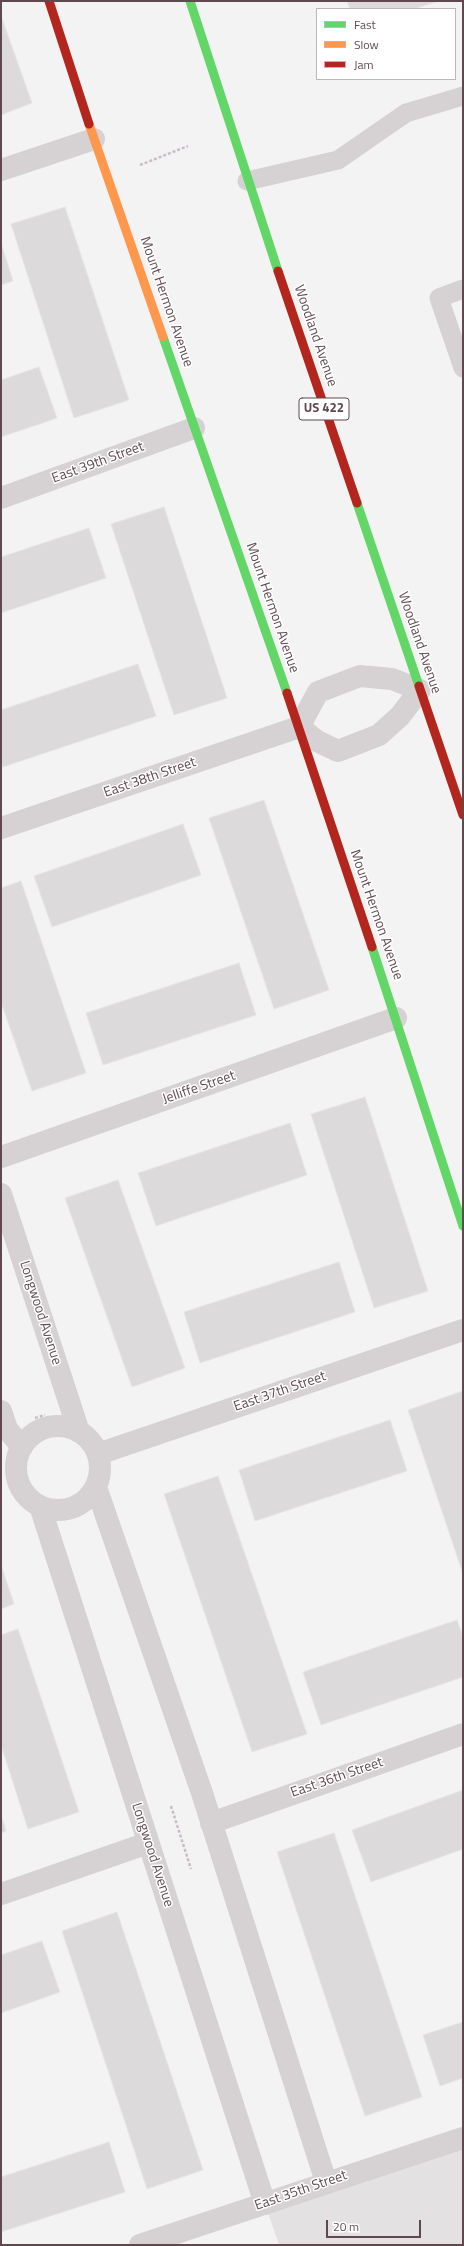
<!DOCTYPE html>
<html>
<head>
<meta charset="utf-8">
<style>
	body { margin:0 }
	#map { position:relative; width:464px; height:2246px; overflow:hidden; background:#f3f3f3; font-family:"Titillium Web",sans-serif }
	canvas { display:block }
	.frame { position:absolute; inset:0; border:2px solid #5f494e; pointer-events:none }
	.legend { position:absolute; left:316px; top:8px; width:140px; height:72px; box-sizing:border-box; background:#fff; border:1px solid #bfb6b8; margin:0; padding:5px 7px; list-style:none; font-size:12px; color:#5f494e }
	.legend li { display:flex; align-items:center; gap:8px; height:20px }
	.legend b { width:20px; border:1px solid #bfb6b8 }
	.scale { position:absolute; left:326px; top:2220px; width:95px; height:18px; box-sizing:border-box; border:2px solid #5f494e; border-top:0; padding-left:5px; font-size:12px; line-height:14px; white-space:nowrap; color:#5f494e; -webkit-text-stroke:3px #fff; paint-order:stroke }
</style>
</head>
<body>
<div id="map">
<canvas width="464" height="2246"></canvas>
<div class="frame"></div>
<ul class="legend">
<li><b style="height:5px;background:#63d668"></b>Fast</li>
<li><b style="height:5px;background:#ff974d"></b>Slow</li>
<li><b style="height:5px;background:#b3261e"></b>Jam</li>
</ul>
<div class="scale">20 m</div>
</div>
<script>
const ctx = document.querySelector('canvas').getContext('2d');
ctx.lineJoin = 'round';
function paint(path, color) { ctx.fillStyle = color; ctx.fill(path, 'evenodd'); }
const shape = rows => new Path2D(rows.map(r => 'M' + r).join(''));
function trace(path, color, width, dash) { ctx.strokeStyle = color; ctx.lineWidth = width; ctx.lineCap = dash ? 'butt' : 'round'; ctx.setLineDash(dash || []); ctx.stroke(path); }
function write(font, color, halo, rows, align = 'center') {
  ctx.font = font + ' "Titillium Web",sans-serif'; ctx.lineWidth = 3; ctx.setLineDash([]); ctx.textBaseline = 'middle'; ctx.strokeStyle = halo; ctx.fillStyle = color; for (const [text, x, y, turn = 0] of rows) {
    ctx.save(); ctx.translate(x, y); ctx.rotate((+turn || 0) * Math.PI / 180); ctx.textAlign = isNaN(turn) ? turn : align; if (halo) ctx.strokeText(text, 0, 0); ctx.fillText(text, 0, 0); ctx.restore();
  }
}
paint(shape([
	[463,2138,463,2245,279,2245,265,2204]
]), '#e3e1e1');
const building = shape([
	[347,1,439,1,414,9,350,9,347,1],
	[1,16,32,103,1,115,1,16],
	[65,207,129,400,74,418,11,224,65,207],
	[1,243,13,281,1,285,1,243],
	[39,367,57,418,1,437,1,380,39,367],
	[164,507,227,698,174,715,111,524,164,507],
	[89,528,106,578,1,613,1,557,89,528],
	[138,664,156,716,3,767,1,761,1,710,138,664],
	[264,800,329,990,274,1009,209,818,264,800],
	[183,824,201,875,52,927,34,876,183,824],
	[21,881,86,1073,32,1091,1,1002,1,888,21,881],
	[239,963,256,1015,103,1065,86,1013,239,963],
	[365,1097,428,1291,374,1308,311,1114,365,1097],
	[290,1123,307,1175,156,1226,138,1173,290,1123],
	[118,1180,185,1368,132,1387,65,1198,118,1180],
	[339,1262,355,1312,200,1363,184,1312,339,1262],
	[463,1391,463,1574,408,1410,463,1391],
	[390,1420,407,1471,255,1521,239,1470,390,1420],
	[218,1476,307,1734,252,1752,164,1494,218,1476],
	[1,1565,14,1604,1,1609,1,1565],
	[457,1620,463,1637,463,1677,321,1725,303,1672,457,1620],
	[18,1629,79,1812,28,1829,1,1745,1,1635,18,1629],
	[463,1790,463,1849,371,1882,352,1830,463,1790],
	[1,1815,6,1831,1,1833,1,1815],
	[334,1833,422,2097,365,2116,277,1852,334,1833],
	[117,1912,203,2170,147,2189,62,1931,117,1912],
	[42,1941,60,1992,1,2013,1,1955,42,1941],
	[463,2022,463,2078,440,2086,423,2035,463,2022],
	[109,2142,125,2192,1,2232,1,2177,109,2142]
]);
paint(building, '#dddadb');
trace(building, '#e6e4e4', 1);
trace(shape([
	[140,165,188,146],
	[35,1418,45,1415],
	[171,1806,191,1869]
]), '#c8bdc8', 2.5, [3, 2]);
trace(shape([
	[247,181,338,160,406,113,463,96],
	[463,289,439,298,463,368]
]), '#d6d1d2', 19);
trace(shape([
	[1,170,94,139],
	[1,498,194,428],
	[1,828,299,727,318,692,360,676,392,679,420,690,400,716,379,735,338,751,317,741,299,727],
	[1,1157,396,1018],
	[1,1194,79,1432],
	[1,1411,7,1429,22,1447],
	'16 1468a42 42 0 1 1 84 0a42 42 0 1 1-84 0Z',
	[98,1454,463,1330],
	[96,1487,202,1793,326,2182],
	[40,1506,265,2204],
	[211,1823,463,1734],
	[1,1894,148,1843],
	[140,2245,463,2138]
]), '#d6d1d2', 22);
trace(shape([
	[190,1,278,271],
	[163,337,287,693],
	[357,503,419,686],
	[372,947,463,1226]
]), '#63d668', 9);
trace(shape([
	[89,124,163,337]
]), '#ff974d', 9);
trace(shape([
	[49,1,89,124],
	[278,271,357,503],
	[419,686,463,815],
	[287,693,372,947]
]), '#b3261e', 9);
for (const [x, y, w] of [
	[324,409,50]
]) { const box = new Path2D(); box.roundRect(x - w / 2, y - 11, w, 22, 3); ctx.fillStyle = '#fff'; ctx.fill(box); trace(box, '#5f494e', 1); }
write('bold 13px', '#5f494e', null, [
	["US 422",324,409]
]);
write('14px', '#5f494e', '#fff', [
	["Mount Hermon Avenue",166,302,71],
	["Woodland Avenue",315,336,71],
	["East 39th Street",98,463,-20],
	["Mount Hermon Avenue",272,608,71],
	["Woodland Avenue",419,643,71],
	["East 38th Street",150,778,-19],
	["Mount Hermon Avenue",376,915,71],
	["Jelliffe Street",199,1088,-19],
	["Longwood Avenue",40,1313,72],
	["East 37th Street",280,1392,-19],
	["East 36th Street",337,1778,-19],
	["Longwood Avenue",152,1855,72],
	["East 35th Street",301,2191,-19]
]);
</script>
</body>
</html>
